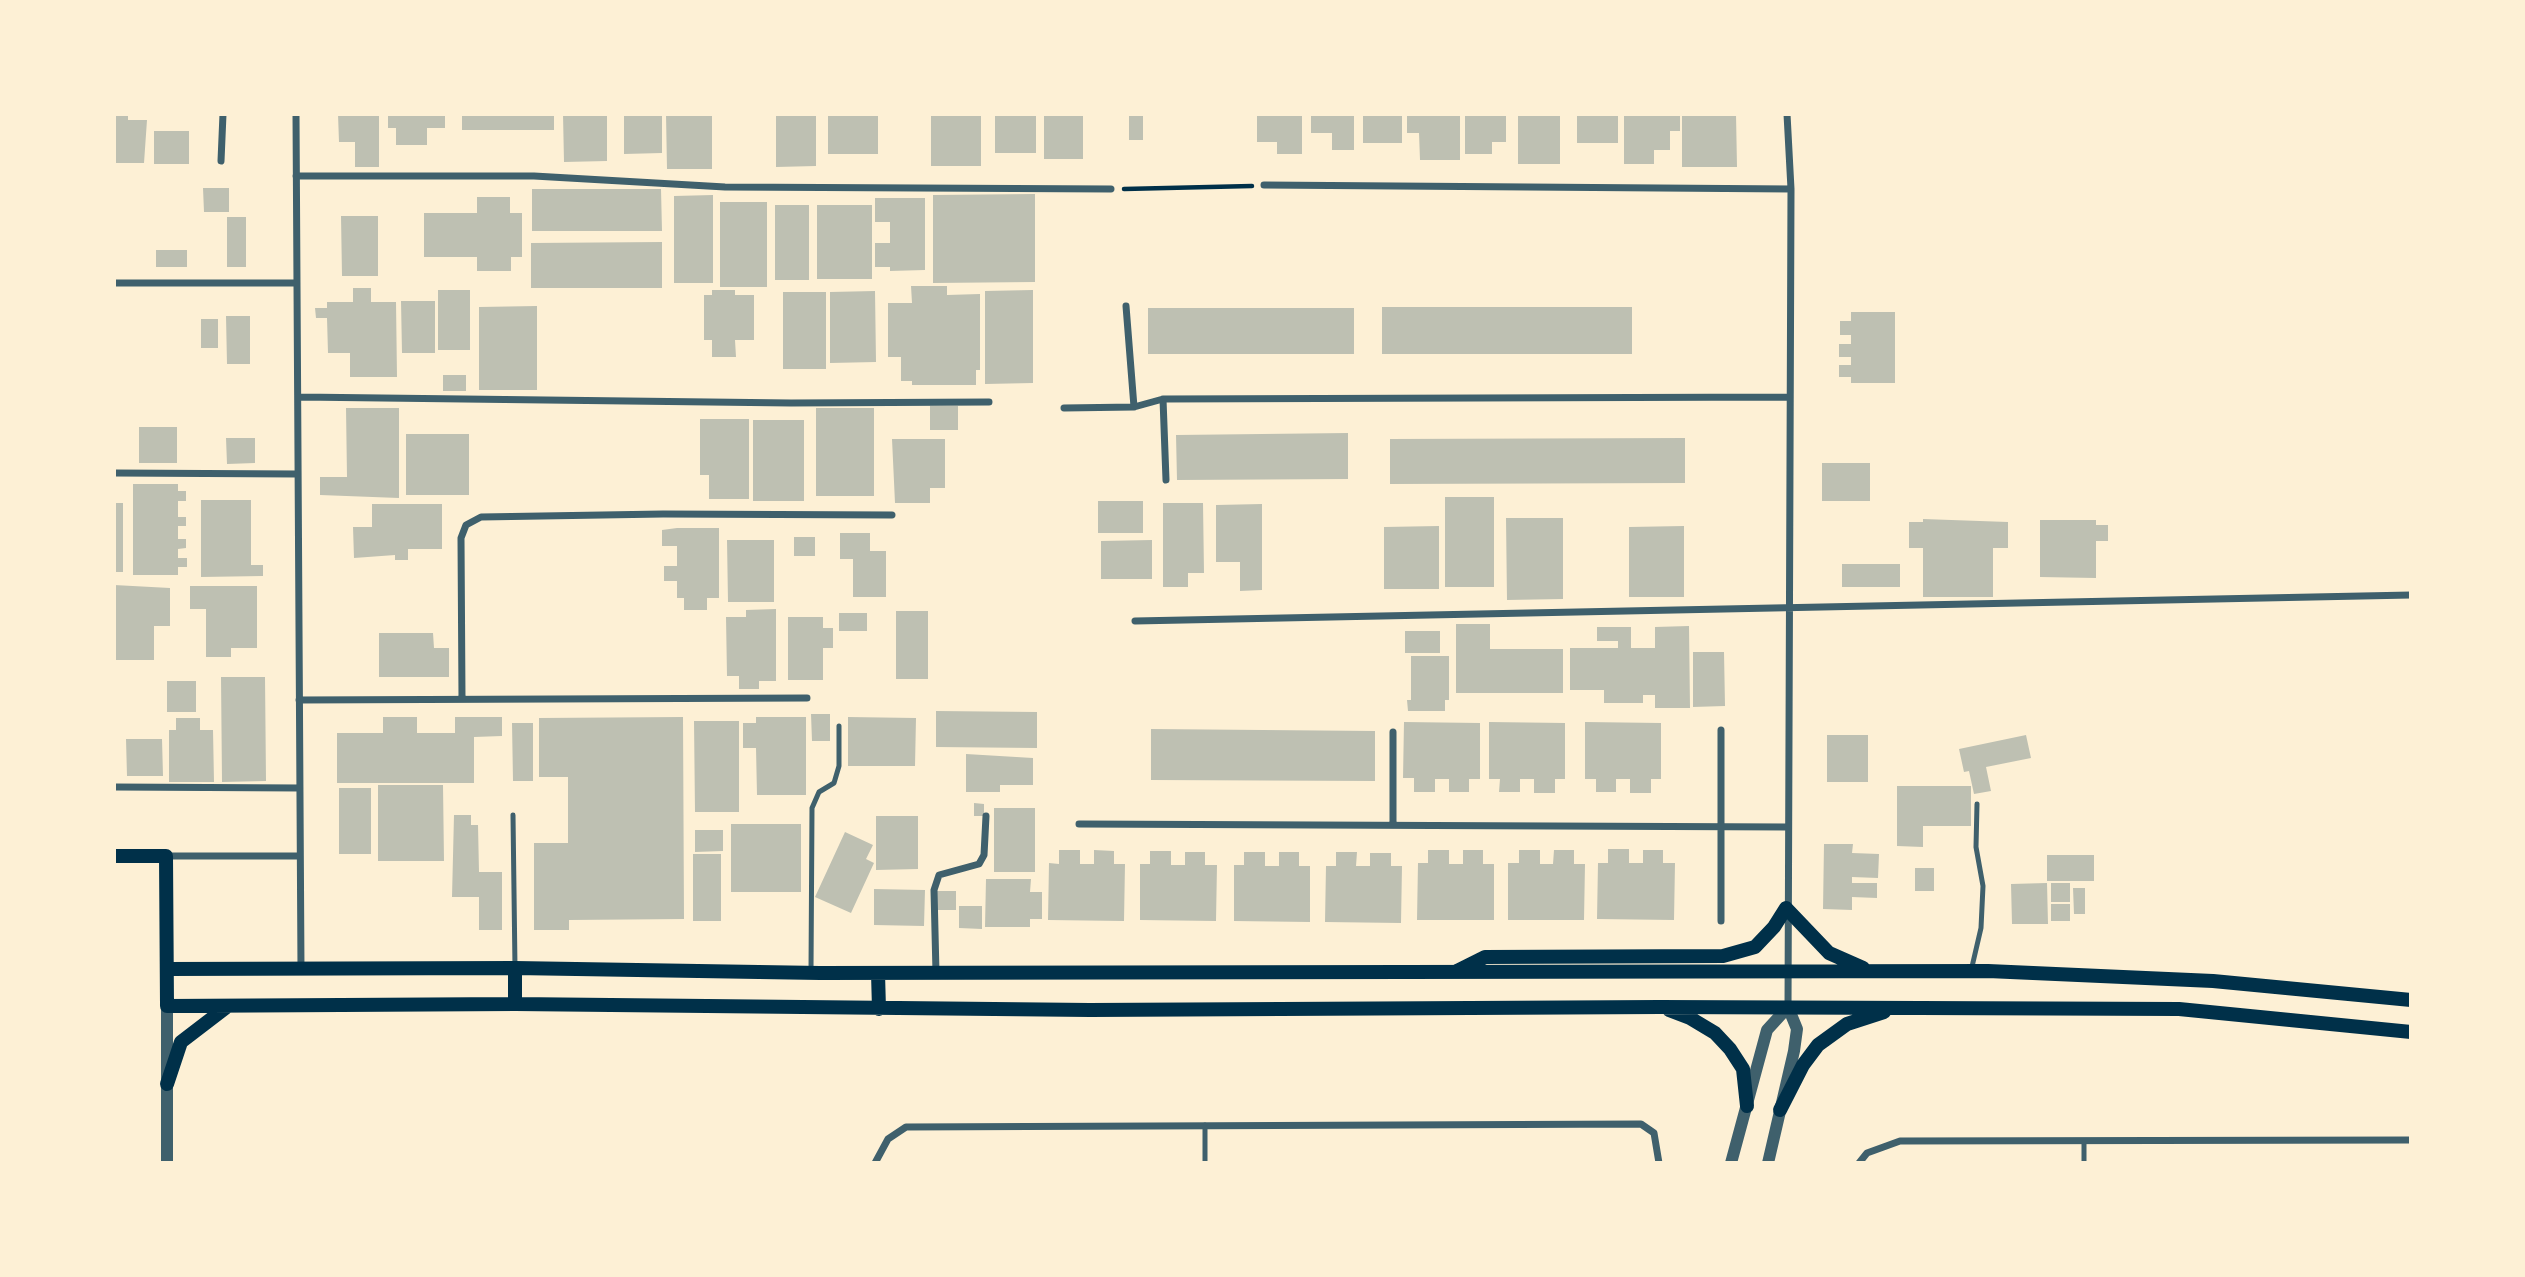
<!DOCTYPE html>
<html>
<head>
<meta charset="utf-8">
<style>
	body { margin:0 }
	#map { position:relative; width:2525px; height:1277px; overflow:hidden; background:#fdf0d5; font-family:"PT Serif",serif }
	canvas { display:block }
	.frame { position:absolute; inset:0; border:116px solid #fdf0d5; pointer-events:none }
</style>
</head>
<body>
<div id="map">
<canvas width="2525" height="1277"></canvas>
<div class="frame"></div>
</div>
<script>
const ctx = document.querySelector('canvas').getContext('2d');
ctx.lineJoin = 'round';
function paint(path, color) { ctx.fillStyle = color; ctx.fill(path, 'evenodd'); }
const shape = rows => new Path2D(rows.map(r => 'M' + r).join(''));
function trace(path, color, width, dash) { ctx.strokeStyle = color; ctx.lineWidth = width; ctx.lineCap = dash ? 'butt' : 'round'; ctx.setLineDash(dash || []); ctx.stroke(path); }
paint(shape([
	[114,114,128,114,128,120,147,120,144,163,114,163],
	[338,114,379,114,379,167,355,167,355,142,339,142],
	[388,114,445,114,445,128,427,128,427,145,396,145,396,128,388,128],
	[462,114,554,114,554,130,462,130],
	[563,114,607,114,607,161,564,162],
	[624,114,662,114,662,153,624,154],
	[666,114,712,114,712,169,667,169],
	[776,114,816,114,816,166,776,167],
	[828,114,878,114,878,154,828,154],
	[931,114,981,114,981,166,931,166],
	[995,114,1036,114,1036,153,995,153],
	[1044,114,1083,114,1083,159,1044,159],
	[1129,114,1143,114,1143,140,1129,140],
	[1257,114,1302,114,1302,154,1277,154,1277,142,1257,142],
	[1311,114,1354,114,1354,150,1332,150,1332,133,1311,133],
	[1363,114,1402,114,1402,143,1363,143],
	[1407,114,1460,114,1460,160,1420,160,1419,133,1407,133],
	[1465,114,1506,114,1506,142,1492,142,1492,154,1465,154],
	[1518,114,1560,114,1560,164,1518,164],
	[1577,114,1618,114,1618,143,1577,143],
	[1624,114,1680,114,1680,131,1670,131,1670,150,1654,150,1654,164,1624,164],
	[1682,114,1736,114,1737,167,1682,167],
	[154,131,189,131,189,164,154,164],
	[203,188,229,188,229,212,204,212],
	[532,189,661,189,662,231,532,231],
	[1035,194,1035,282,933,283,933,195],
	[713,195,713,283,674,283,674,196],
	[477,197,510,197,510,213,522,213,522,257,511,257,511,271,477,271,477,257,424,257,424,213,477,213],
	[875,198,925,198,925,270,890,271,890,267,875,267,875,243,890,243,890,222,875,222],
	[720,202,767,202,767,287,720,287],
	[775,205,809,205,809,280,775,280],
	[817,205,872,205,872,279,817,279],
	[341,216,378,216,378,276,342,276],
	[227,217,246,217,246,267,227,267],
	[662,242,662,288,531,288,531,243],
	[156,250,187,250,187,267,156,267],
	[911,286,947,286,947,295,980,294,980,370,976,370,976,385,912,385,912,381,901,381,901,357,888,357,888,303,912,303],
	[353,288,371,288,371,302,396,302,397,377,350,377,350,353,328,353,327,318,316,318,315,308,327,308,327,302,353,302],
	[438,290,470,290,470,350,438,350],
	[712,290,735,290,735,295,754,295,754,340,735,340,736,357,712,357,712,340,704,340,704,295,712,295],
	[1033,290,1033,383,985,384,985,291],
	[875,291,876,362,830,363,830,292],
	[783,292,826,292,826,369,783,369],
	[401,301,435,301,435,353,402,353],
	[537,306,537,390,479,390,479,307],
	[1382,307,1632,307,1632,354,1382,354],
	[1148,308,1354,308,1354,354,1148,354],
	[1851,312,1895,312,1895,383,1851,383,1851,377,1839,377,1839,365,1851,365,1851,357,1839,357,1839,344,1851,344,1851,335,1840,335,1840,321,1851,321],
	[226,316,250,316,250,364,227,364],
	[201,319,218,319,218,348,201,348],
	[443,375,466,375,466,391,443,391],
	[930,406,958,406,958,430,930,430],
	[346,408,399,408,399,498,320,495,320,477,347,477],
	[816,408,874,408,874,496,816,496],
	[700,419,749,419,749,499,709,499,709,475,700,475],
	[753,420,804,420,804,501,753,501],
	[139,427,177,427,177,463,139,463],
	[1348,433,1348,479,1177,480,1176,435],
	[406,434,469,434,469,495,406,495],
	[226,438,255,438,255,463,227,464],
	[1685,438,1685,483,1390,484,1390,439],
	[892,439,945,439,945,488,930,488,930,503,895,503],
	[1822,463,1870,463,1870,501,1822,501],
	[133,484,178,484,178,491,186,491,186,501,178,501,178,517,186,517,186,526,178,526,178,539,186,539,186,548,178,549,178,558,187,558,187,567,178,567,178,575,133,575],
	[1445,497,1494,497,1494,587,1445,587],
	[201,500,251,500,251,565,263,565,263,576,201,577],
	[1098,501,1143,501,1143,533,1098,533],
	[114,503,123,503,123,572,114,572],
	[1163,503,1203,503,1204,573,1188,573,1188,587,1163,587],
	[372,504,442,504,442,549,408,549,408,560,395,560,395,555,354,558,353,527,372,527],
	[1262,504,1262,590,1240,591,1240,562,1216,562,1216,505],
	[1506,518,1563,518,1563,599,1507,600],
	[1923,519,2008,522,2008,548,1993,548,1993,597,1923,597,1923,548,1909,548,1909,522,1923,522],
	[2040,520,2096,520,2096,525,2108,525,2108,541,2096,541,2096,578,2040,577],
	[1439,526,1439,589,1384,589,1384,527],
	[1684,526,1684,597,1629,597,1629,527],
	[677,528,719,528,719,598,707,598,707,610,684,610,684,598,677,598,677,581,664,581,664,566,677,566,677,546,662,546,662,530],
	[840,533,870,533,870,551,886,551,886,597,853,597,853,559,840,559],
	[794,537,815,537,815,556,794,556],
	[727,540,774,540,774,602,728,602],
	[1152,540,1152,579,1101,579,1101,541],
	[1842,564,1900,564,1900,587,1842,587],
	[114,585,170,588,170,626,154,626,154,660,114,660],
	[190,586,257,586,257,648,231,648,231,657,206,657,206,609,190,609],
	[776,609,776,681,759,681,759,689,739,689,739,676,727,676,726,617,746,617,746,610],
	[896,611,928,611,928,679,896,679],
	[839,613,867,613,867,631,839,631],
	[788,617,823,617,823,628,833,628,833,648,823,648,823,680,788,680],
	[1456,624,1490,624,1490,649,1563,649,1563,693,1456,693],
	[1689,626,1690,708,1655,708,1655,695,1643,695,1643,703,1604,703,1604,690,1570,690,1570,648,1618,648,1618,641,1597,641,1597,627,1631,627,1631,648,1655,648,1655,627],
	[1405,631,1440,631,1440,653,1405,653],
	[379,633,433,633,434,648,449,648,449,677,379,677],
	[1693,652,1724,652,1725,706,1693,707],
	[1411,656,1449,656,1449,700,1445,700,1445,711,1408,711,1407,700,1411,700],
	[221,677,265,677,266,781,222,782],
	[167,681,196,681,196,712,167,712],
	[936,711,1037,712,1037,748,936,747],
	[811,714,830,714,830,741,812,741],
	[383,717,417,717,417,733,455,733,455,717,502,717,502,736,474,737,474,783,337,783,337,733,383,733],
	[683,717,684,919,569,920,569,930,534,930,534,843,568,843,568,777,539,777,539,718],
	[756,717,806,717,806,795,757,795,756,748,743,748,743,723,756,723],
	[848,717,916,718,915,766,848,766],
	[176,718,200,718,200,730,213,730,214,782,169,782,169,730,176,730],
	[694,721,739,721,739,812,695,812],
	[1404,722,1480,723,1480,779,1469,779,1469,792,1449,792,1449,779,1435,779,1435,792,1414,792,1414,778,1403,778],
	[1489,722,1565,723,1565,779,1555,779,1555,793,1534,793,1534,779,1520,779,1520,792,1499,792,1500,779,1489,779],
	[1585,722,1661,723,1661,779,1651,779,1651,793,1630,793,1630,779,1616,779,1616,792,1596,792,1596,779,1585,779],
	[512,723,533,723,533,781,513,781],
	[1151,729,1375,731,1375,781,1151,780],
	[1827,735,1868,735,1868,782,1827,782],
	[2026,735,2031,758,1986,767,1991,791,1974,794,1969,771,1964,772,1959,749],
	[126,739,162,739,163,776,127,776],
	[966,754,1033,758,1033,785,1000,785,1000,792,966,792],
	[378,785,443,785,444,861,378,861],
	[1897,786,1971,786,1971,826,1923,826,1923,847,1897,846],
	[339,788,371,788,371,854,339,854],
	[974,803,984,804,984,816,974,816],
	[994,808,1035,808,1035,872,994,872],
	[454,815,471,815,471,825,478,825,479,872,502,872,502,930,479,930,479,897,452,897],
	[876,816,918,816,918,869,876,870],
	[731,824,801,824,801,892,731,892],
	[695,830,723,830,723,851,695,852],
	[845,832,873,845,866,859,874,863,851,913,815,897],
	[1824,844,1853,844,1852,853,1879,854,1878,878,1852,877,1852,883,1877,883,1877,898,1852,897,1852,910,1823,909],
	[1608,849,1629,849,1629,863,1643,863,1643,850,1663,850,1663,863,1675,863,1674,920,1597,919,1598,863,1608,863],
	[1059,850,1080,850,1080,864,1094,864,1094,850,1114,851,1114,864,1125,864,1124,921,1048,920,1049,863,1059,864],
	[1428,850,1449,850,1449,864,1463,864,1463,850,1483,850,1483,864,1494,864,1494,920,1417,920,1418,863,1428,863],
	[1519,850,1540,850,1540,864,1553,864,1554,850,1574,850,1574,864,1585,864,1584,920,1508,920,1508,863,1519,863],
	[1150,851,1171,851,1171,865,1185,865,1185,852,1205,852,1205,865,1217,865,1216,921,1140,920,1140,864,1150,864],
	[1244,852,1265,852,1265,866,1279,866,1279,852,1299,852,1299,866,1310,866,1310,922,1234,921,1234,865,1244,865],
	[1336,852,1357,852,1356,866,1370,866,1370,853,1391,853,1391,866,1402,866,1401,923,1325,922,1326,866,1336,866],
	[693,854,721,854,721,921,693,921],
	[2047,855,2094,855,2094,881,2047,881],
	[1915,868,1934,868,1934,891,1915,891],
	[986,879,1031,879,1030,892,1042,892,1042,919,1030,919,1030,927,985,927],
	[2047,883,2048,924,2012,924,2011,884],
	[2051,883,2070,883,2070,902,2051,902],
	[2073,888,2085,888,2085,914,2074,914],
	[874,889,925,890,924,926,874,925],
	[937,891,956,891,956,910,937,910],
	[2051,904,2070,904,2070,921,2051,921],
	[959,906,982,906,982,929,959,928]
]), '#bec0b2');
trace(shape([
	[1124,189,1252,186]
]), '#003049', 4.5);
trace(shape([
	[513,815,515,968],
	[811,970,812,808,819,792,834,783,839,766,839,726],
	[1971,971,1981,928,1983,886,1976,847,1977,804],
	[1205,1125,1205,1163],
	[2084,1142,2084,1163]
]), '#3f606c', 5);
trace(shape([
	[296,114,301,968],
	[1787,114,1791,189,1788,1007],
	[221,161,223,114],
	[296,176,534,176,725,187,1111,189],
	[1264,185,1791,189],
	[114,283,295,283],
	[1126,306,1134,407],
	[300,397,791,403,989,402],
	[1163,399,1166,480],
	[1064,408,1134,407,1163,399,1790,397],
	[114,473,297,474],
	[1135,621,2411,595],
	[462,698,461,538,466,525,481,517,663,514,892,515],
	[299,700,807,698],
	[1721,730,1721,921],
	[1393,732,1393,824],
	[114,787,300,788],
	[1079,824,1787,827],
	[166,856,300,856],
	[936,973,934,890,939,875,979,864,984,855,986,816],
	[875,1163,888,1139,906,1127,1641,1124,1654,1133,1659,1163],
	[1859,1163,1867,1153,1900,1141,2411,1140]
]), '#3f606c', 7);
trace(shape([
	[167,1006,167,1163],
	[1731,1163,1767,1030,1788,1007,1797,1029,1794,1051,1768,1163]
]), '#3f606c', 12);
trace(shape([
	[114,856,166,856,167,1006,515,1004,1090,1010,1660,1007,2179,1009,2411,1032],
	[515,968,515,1004],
	[167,969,515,968,820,973,1988,971,2213,981,2411,1000],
	[1457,971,1485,957,1723,956,1755,947,1774,927,1786,908,1829,953,1863,968],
	[878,973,879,1009],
	[1669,1010,1690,1018,1715,1033,1730,1049,1743,1069,1747,1106],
	[167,1084,181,1042,228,1006],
	[1780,1110,1803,1065,1818,1045,1847,1024,1884,1012]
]), '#003049', 14);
</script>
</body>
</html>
